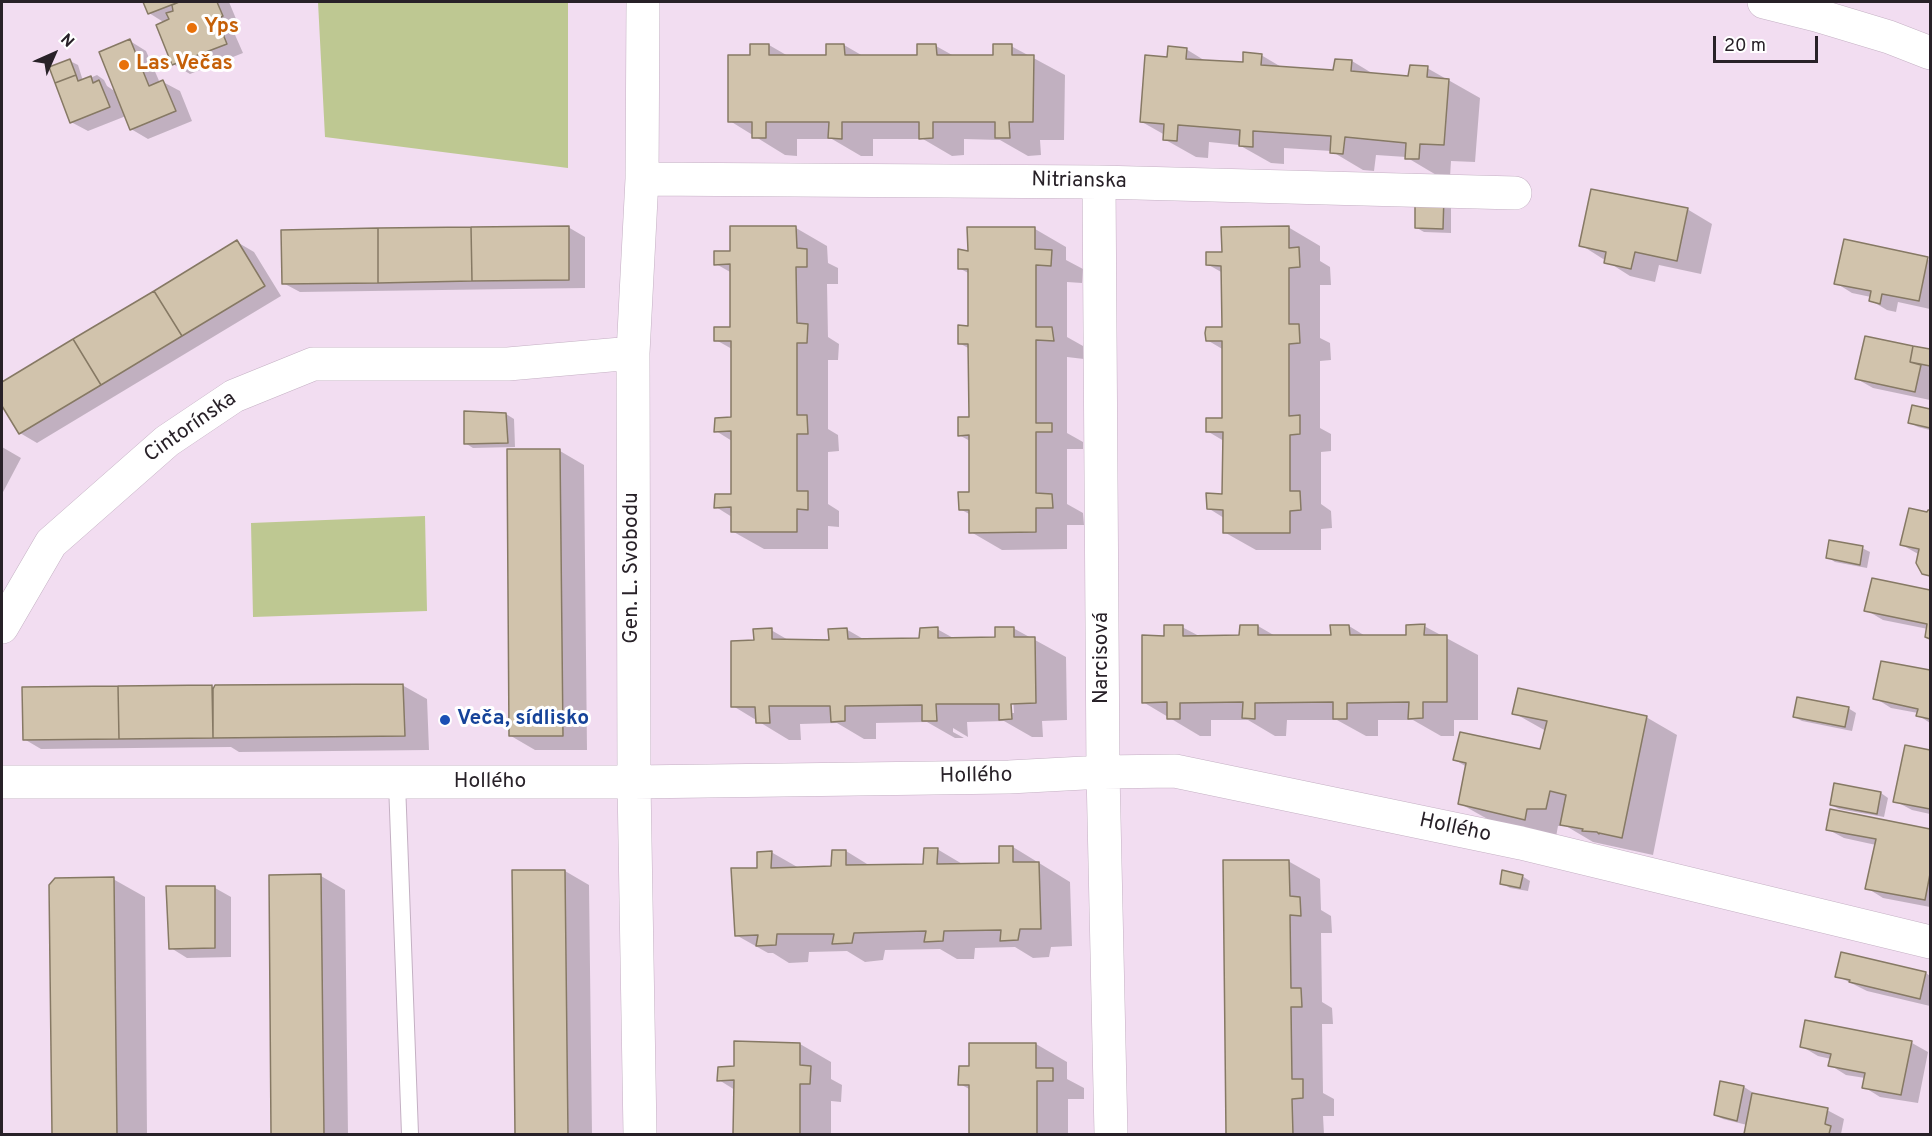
<!DOCTYPE html>
<html>
<head>
<meta charset="utf-8">
<style>
	body { margin:0 }
	#map { position:relative; width:1932px; height:1136px; overflow:hidden; background:#f2ddf1; font-family:Overpass,sans-serif }
	canvas { display:block }
	.frame { position:absolute; inset:0; border:3px solid #282128; pointer-events:none }
	.north { position:absolute; left:24px; top:24px; width:60px; height:60px; -webkit-text-stroke:4px #fff; paint-order:stroke; rotate:45deg; font-size:16px; font-weight:700; line-height:24px; text-align:center; color:#282128 }
	.north::after { content:''; display:block; margin:auto; width:21px; height:27px; background:#282128; clip-path:polygon(50% 0,100% 100%,50% 72%,0 100%) }
	.scale { position:absolute; left:1713px; top:36px; width:105px; height:27px; box-sizing:border-box; border:3px solid #282128; border-top:0; padding-left:8px; font-size:18px; line-height:21px; white-space:nowrap; color:#282128; -webkit-text-stroke:4px #fff; paint-order:stroke }
</style>
</head>
<body>
<div id="map">
<canvas width="1932" height="1136"></canvas>
<div class="frame"></div>
<div class="north">N</div>
<div class="scale">20 m</div>
</div>
<script>
const ctx = document.querySelector('canvas').getContext('2d');
ctx.lineJoin = 'round';
function paint(path, color) { ctx.fillStyle = color; ctx.fill(path, 'evenodd'); }
const shape = rows => new Path2D(rows.map(r => 'M' + r).join(''));
function trace(path, color, width, dash) { ctx.strokeStyle = color; ctx.lineWidth = width; ctx.lineCap = dash ? 'butt' : 'round'; ctx.setLineDash(dash || []); ctx.stroke(path); }
function write(font, color, halo, rows, align = 'center') {
  ctx.font = font + ' Overpass,sans-serif'; ctx.lineWidth = 6; ctx.setLineDash([]); ctx.textBaseline = 'middle'; ctx.strokeStyle = halo; ctx.fillStyle = color; for (const [text, x, y, turn = 0] of rows) {
    ctx.save(); ctx.translate(x, y); ctx.rotate((+turn || 0) * Math.PI / 180); ctx.textAlign = isNaN(turn) ? turn : align; if (halo) ctx.strokeText(text, 0, 0); ctx.fillText(text, 0, 0); ctx.restore();
  }
}
paint(shape([
	[318,2,568,2,568,168,325,137],
	[425,516,427,611,253,617,251,523]
]), '#bec892');
paint(shape([
	[145,2,229,2,239,26,232,28,243,53,190,74,173,64,165,23,149,13],
	[130,41,146,51,160,83,163,82,180,91,192,121,148,139,131,129,126,116,88,131,71,122,70,61,78,65,83,81,97,75,104,80,107,86,116,92],
	[769,45,788,56,828,56,844,45,863,56,919,56,936,46,954,56,994,56,1011,46,1065,75,1064,140,1040,140,1041,155,1028,156,1000,140,964,139,964,155,952,156,923,139,873,139,873,156,861,156,832,139,797,139,797,156,785,155,730,121,752,56],
	[1186,49,1207,62,1244,64,1261,55,1283,68,1335,72,1352,61,1375,75,1409,77,1427,68,1480,98,1475,162,1451,161,1450,177,1438,176,1406,157,1376,155,1374,171,1363,170,1331,151,1284,148,1284,164,1271,163,1239,145,1209,142,1208,158,1196,157,1164,139,1165,135,1142,122,1168,59],
	[1451,202,1451,233,1424,232,1417,228],
	[1687,209,1712,224,1701,274,1659,265,1655,282,1630,276,1581,245],
	[568,227,585,237,585,288,300,292,283,283],
	[1288,227,1320,246,1320,261,1330,267,1331,285,1320,285,1320,338,1330,343,1331,360,1320,361,1320,428,1331,434,1331,451,1321,452,1321,504,1331,511,1332,528,1321,529,1321,550,1256,550,1224,532,1224,518,1208,508,1224,496,1224,441,1207,431,1224,420,1224,350,1207,340,1223,329,1223,273,1207,264,1223,254],
	[796,228,827,246,828,263,838,268,838,284,827,284,828,337,839,344,838,360,828,360,828,429,838,435,839,451,828,452,828,504,839,511,839,527,828,526,828,549,764,549,732,531,732,517,716,507,732,495,732,441,716,431,732,419,732,349,716,340,732,328,732,273,716,264,732,252],
	[1035,229,1066,247,1066,260,1083,269,1082,283,1067,282,1067,337,1083,346,1084,359,1067,357,1067,433,1083,442,1083,449,1067,449,1067,504,1083,513,1084,525,1067,525,1067,549,1002,550,971,532,971,515,960,509,970,493,970,441,959,435,970,418,970,349,959,343,970,328,970,274,959,268,969,252],
	[237,242,254,252,281,296,37,443,20,433,2,403,2,384],
	[1927,259,1930,261,1930,309,1898,302,1896,312,1887,310,1870,300,1871,297,1852,293,1836,283],
	[1866,338,1930,351,1930,400,1873,388,1857,379],
	[1913,407,1930,410,1930,430,1918,427,1910,423],
	[506,414,514,419,515,447,473,448,465,443],
	[2,447,21,458,2,494],
	[508,451,560,451,584,465,587,750,535,750,511,736],
	[1929,512,1930,512,1930,577,1924,573,1920,555,1902,545],
	[1862,548,1870,552,1867,568,1835,562,1827,557],
	[1873,580,1930,592,1930,639,1926,637,1928,629,1883,620,1866,610],
	[1258,626,1277,637,1333,637,1349,626,1367,637,1407,637,1424,626,1478,655,1478,720,1454,720,1454,736,1441,736,1413,720,1378,720,1378,736,1366,736,1337,720,1287,720,1286,736,1275,736,1248,720,1211,720,1211,736,1200,736,1143,702,1165,637,1182,627,1201,637,1241,637],
	[1013,628,1066,657,1067,720,1042,721,1043,737,1032,737,1004,721,967,722,968,737,953,728,953,732,964,738,955,738,927,722,876,723,876,739,864,739,837,723,800,724,801,740,789,740,733,706,755,641,771,630,790,641,831,641,846,629,865,640,921,639,937,629,955,639,996,638],
	[1010,696,1013,696,1014,713,1010,713],
	[1882,662,1930,672,1930,723,1918,715,1918,713,1891,708,1875,698],
	[402,685,427,699,429,750,239,752,231,747,41,749,24,739,212,687,215,688],
	[1848,708,1856,713,1852,731,1802,721,1794,717],
	[1514,713,1646,717,1677,735,1653,855,1593,842,1566,826,1558,826,1556,837,1491,821,1459,803,1467,767,1455,760,1542,751,1546,731],
	[1906,746,1930,751,1930,814,1912,810,1895,801],
	[1881,793,1888,798,1884,817,1839,809,1831,805],
	[1831,811,1930,831,1930,907,1883,898,1867,888,1876,845,1844,838,1827,829],
	[1013,847,1070,882,1072,946,1051,947,1049,957,1033,958,1015,947,975,948,974,959,957,959,940,949,885,950,883,960,865,962,847,951,809,952,808,962,789,963,773,953,768,953,736,935,759,869,771,852,799,868,833,868,846,851,872,867,925,866,937,849,964,865,1001,864],
	[1224,861,1288,861,1320,879,1321,910,1331,916,1332,933,1321,933,1322,1002,1332,1008,1333,1024,1322,1024,1323,1093,1334,1099,1334,1116,1323,1116,1324,1134,1228,1134],
	[514,871,565,871,589,885,592,1134,517,1134],
	[321,876,345,890,348,1134,273,1134,270,877],
	[1522,876,1530,881,1528,891,1510,888,1502,883],
	[113,879,145,897,147,1134,53,1134,50,886],
	[215,888,231,897,231,957,187,958,171,948],
	[1926,973,1930,976,1930,1006,1867,991,1837,976],
	[1912,1043,1928,1052,1918,1103,1880,1097,1864,1087,1865,1078,1846,1075,1830,1065,1831,1059,1818,1056,1801,1046],
	[800,1044,831,1062,831,1079,842,1085,841,1102,831,1101,831,1134,735,1134,735,1090,719,1080,735,1068],
	[1036,1044,1067,1062,1067,1079,1084,1088,1084,1099,1068,1099,1068,1134,971,1134,971,1090,960,1084,970,1068],
	[1722,1083,1744,1087,1752,1092,1751,1094,1827,1110,1844,1119,1841,1134,1843,1134,1745,1134,1747,1125,1723,1119,1715,1115]
]), '#0003');
const building = shape([
	[143,2,179,2,148,14,143,2],
	[179,2,217,2,223,16,217,19,227,44,172,65,156,25,169,19,166,13,173,11,172,5,179,2],
	[130,39,149,86,163,80,176,111,130,130,99,52,130,39],
	[750,44,769,44,769,55,826,55,826,44,844,44,845,55,917,55,917,44,936,44,937,55,993,55,993,44,1012,44,1012,55,1034,55,1033,122,1009,122,1010,138,995,138,995,122,933,122,933,138,919,139,919,122,842,122,842,139,828,138,829,122,766,122,766,138,752,138,752,122,728,122,728,55,750,55,750,44],
	[1168,46,1187,48,1186,59,1243,62,1243,52,1262,54,1261,65,1333,70,1335,59,1352,60,1351,71,1408,76,1410,65,1428,66,1427,77,1449,79,1444,145,1420,144,1419,159,1405,159,1406,143,1345,137,1343,154,1330,153,1331,136,1253,131,1253,147,1239,146,1240,130,1178,125,1177,141,1163,140,1164,124,1140,122,1145,55,1167,57,1168,46],
	[70,59,76,75,55,83,49,67,70,59],
	[76,75,78,81,91,76,93,83,99,80,110,107,70,123,55,83,76,75],
	[1591,189,1688,208,1677,261,1635,252,1631,269,1604,263,1606,252,1579,246,1591,189],
	[1415,195,1444,196,1443,229,1415,228,1415,195],
	[569,226,569,280,472,281,471,227,569,226],
	[730,226,796,226,797,248,807,249,807,267,796,267,797,323,808,324,807,343,797,343,797,415,807,415,808,434,797,434,797,491,808,491,808,510,797,509,797,532,731,532,731,507,714,508,715,494,731,494,731,431,714,432,715,418,731,417,731,341,714,341,714,327,730,327,730,264,714,265,714,251,730,251,730,226],
	[1289,226,1289,248,1299,247,1300,267,1289,268,1289,324,1299,324,1300,343,1289,344,1289,416,1300,415,1300,434,1290,435,1290,491,1300,491,1301,510,1290,511,1290,533,1223,533,1223,510,1207,509,1206,493,1222,494,1223,432,1206,432,1206,418,1222,418,1222,341,1206,341,1205,333,1206,327,1222,327,1221,266,1206,265,1206,252,1222,252,1221,227,1289,226],
	[471,227,472,281,378,283,378,228,471,227],
	[967,227,1035,227,1035,249,1052,250,1051,266,1036,265,1036,327,1052,327,1054,341,1036,340,1036,423,1052,423,1052,432,1036,432,1036,493,1052,494,1053,508,1036,508,1036,532,969,533,969,510,959,510,958,492,969,492,969,435,958,436,958,417,969,417,968,344,958,344,958,325,968,326,968,269,958,269,958,249,968,251,967,227],
	[378,228,378,283,282,284,281,230,378,228],
	[1844,239,1928,257,1919,301,1882,294,1880,304,1869,301,1871,291,1834,284,1844,239],
	[237,240,265,286,182,336,154,291,237,240],
	[154,291,182,336,101,385,73,339,154,291],
	[1865,336,1913,346,1910,362,1921,365,1915,392,1855,379,1865,336],
	[73,339,101,385,19,434,2,406,2,382,73,339],
	[1913,346,1930,349,1930,366,1910,362,1913,346],
	[1912,405,1930,409,1930,428,1908,423,1912,405],
	[464,411,506,413,508,443,464,444,464,411],
	[507,449,560,449,563,736,509,736,507,449],
	[1909,508,1927,512,1928,510,1930,510,1930,576,1922,574,1916,563,1919,549,1900,545,1909,508],
	[1829,540,1863,546,1860,565,1826,558,1829,540],
	[1872,578,1930,590,1930,639,1925,637,1927,624,1864,611,1872,578],
	[1425,624,1424,635,1447,635,1447,702,1423,702,1423,718,1408,719,1409,702,1347,703,1347,719,1333,719,1333,702,1255,703,1255,719,1242,718,1243,702,1180,703,1180,719,1167,719,1167,702,1142,703,1142,635,1164,636,1164,625,1183,625,1183,636,1239,635,1240,625,1258,625,1258,635,1331,635,1330,625,1349,625,1350,635,1406,635,1406,625,1425,624],
	[938,627,938,638,995,637,995,627,1014,627,1014,637,1035,637,1036,703,1011,704,1012,719,999,720,999,704,936,704,937,721,922,721,922,705,845,706,845,721,831,722,830,706,769,706,770,723,756,723,755,707,731,707,731,641,754,640,753,629,772,628,772,639,829,640,828,629,847,628,848,639,919,638,920,628,938,627],
	[1881,661,1930,670,1930,719,1916,716,1918,709,1873,699,1881,661],
	[403,684,405,736,213,738,213,689,215,685,403,684],
	[212,685,213,738,119,739,118,686,212,685],
	[118,686,119,739,23,740,22,687,118,686],
	[1518,688,1647,716,1622,838,1599,833,1599,834,1597,832,1582,831,1583,829,1560,825,1566,795,1550,791,1546,809,1527,809,1525,820,1458,804,1466,763,1453,760,1460,732,1540,749,1547,721,1512,714,1518,688],
	[1797,697,1849,707,1845,727,1793,717,1797,697],
	[1905,745,1930,750,1930,809,1893,802,1905,745],
	[1834,783,1881,792,1877,814,1830,805,1834,783],
	[1830,809,1930,829,1930,874,1925,900,1865,889,1876,839,1826,830,1830,809],
	[999,846,1013,846,1013,862,1039,862,1041,929,1020,929,1018,940,1000,941,1001,930,944,931,943,941,924,942,926,931,854,933,852,943,832,944,834,934,777,934,776,945,756,946,758,935,735,936,731,868,757,868,757,852,772,851,771,868,831,866,832,850,846,850,846,865,923,864,924,848,938,848,937,864,999,863,999,846],
	[1223,860,1289,860,1290,896,1300,897,1301,916,1290,915,1291,988,1301,988,1302,1007,1291,1007,1292,1079,1303,1079,1303,1098,1292,1099,1293,1134,1226,1134,1223,860],
	[512,870,565,870,568,1134,515,1134,512,870],
	[1502,870,1523,875,1520,888,1500,884,1502,870],
	[321,874,324,1134,271,1134,269,875,321,874],
	[114,877,117,1134,52,1134,49,885,55,878,114,877],
	[166,886,215,886,215,948,169,949,166,886],
	[1841,952,1926,972,1920,999,1849,982,1850,980,1835,977,1841,952],
	[1805,1020,1912,1041,1901,1095,1862,1088,1865,1073,1828,1066,1831,1054,1800,1047,1805,1020],
	[734,1041,800,1043,800,1065,811,1066,810,1084,800,1084,800,1134,733,1134,734,1080,717,1081,718,1067,734,1066,734,1041],
	[969,1043,1036,1043,1036,1068,1053,1068,1053,1081,1037,1081,1037,1134,969,1134,969,1085,958,1085,959,1066,969,1066,969,1043],
	[1720,1081,1744,1086,1737,1121,1714,1115,1720,1081],
	[1752,1093,1828,1108,1825,1124,1831,1126,1829,1134,1744,1134,1752,1093]
]);
paint(building, '#d1c3ac');
trace(building, '#867964', 1.5);
const lane = shape([
	[397,783,410,1134]
]);
const street = shape([
	[642,179,1099,182,1515,193],
	[1099,182,1103,772,1111,1134],
	[2,627,51,543,167,441,234,396,313,364,508,364,633,353],
	[2,782,634,782,1009,777,1103,772,1175,771,1521,843,1930,942],
	[640,1134,634,782,633,353,642,179,643,2]
]);
const primary = shape([
	[1764,2,1816,15,1889,37,1930,53]
]);
trace(lane, '#c4b0c3', 18);
trace(street, '#c4b0c3', 34);
trace(primary, '#c4b0c3', 34);
trace(lane, '#fff', 16);
trace(street, '#fff', 33);
trace(primary, '#fff', 33);
for (const [x, y, r, color] of [
	[192,28,6,"#e8710a"],
	[124,65,6,"#e8710a"],
	[445,720,6,"#1a4fb4"]
]) { const dot = new Path2D(); dot.arc(x, y, r, 0, 2 * Math.PI); ctx.fillStyle = color; ctx.fill(dot); trace(dot, '#fff', 2); }
write('bold 21px', '#c56008', '#fff', [
	["Yps",204,28],
	["Las Večas",136,65]
], 'left');
write('21px', '#282128', '#fff', [
	["Nitrianska",1079,182,1],
	["Cintorínska",191,428,-35],
	["Gen. L. Svobodu",633,568,-90],
	["Narcisová",1103,658,-90],
	["Hollého",976,777,-1],
	["Hollého",490,783],
	["Hollého",1455,829,12]
]);
write('bold 21px', '#164399', '#fff', [
	["Veča, sídlisko",457,720]
], 'left');
</script>
</body>
</html>
